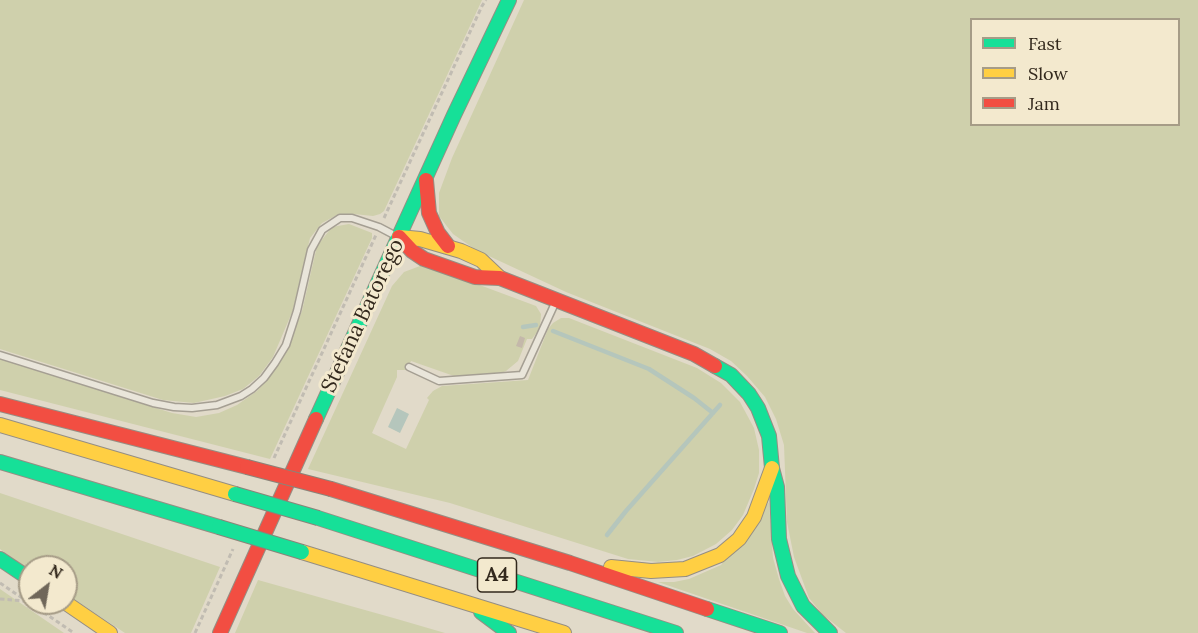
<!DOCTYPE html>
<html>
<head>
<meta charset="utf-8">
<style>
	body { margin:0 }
	#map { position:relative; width:1198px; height:633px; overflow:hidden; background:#e1dac9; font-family:Lora,serif }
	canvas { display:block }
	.legend { position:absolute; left:970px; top:18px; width:210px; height:108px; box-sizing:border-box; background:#f3e9ce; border:2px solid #a69c87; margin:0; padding:8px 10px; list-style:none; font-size:18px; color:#32281c }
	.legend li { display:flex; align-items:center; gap:12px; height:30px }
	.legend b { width:30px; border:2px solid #a69c87 }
	.north { position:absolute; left:18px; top:555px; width:60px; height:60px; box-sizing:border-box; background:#f3e9ce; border:2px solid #a69c87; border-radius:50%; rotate:31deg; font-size:16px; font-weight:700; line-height:24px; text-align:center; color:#32281c }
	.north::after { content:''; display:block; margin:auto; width:21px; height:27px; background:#6f6659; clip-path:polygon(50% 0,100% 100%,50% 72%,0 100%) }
</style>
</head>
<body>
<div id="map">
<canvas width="1198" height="633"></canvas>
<ul class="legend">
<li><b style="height:8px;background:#16e098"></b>Fast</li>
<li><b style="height:8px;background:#ffcf43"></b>Slow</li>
<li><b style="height:8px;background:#f24e42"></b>Jam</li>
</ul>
<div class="north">N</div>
</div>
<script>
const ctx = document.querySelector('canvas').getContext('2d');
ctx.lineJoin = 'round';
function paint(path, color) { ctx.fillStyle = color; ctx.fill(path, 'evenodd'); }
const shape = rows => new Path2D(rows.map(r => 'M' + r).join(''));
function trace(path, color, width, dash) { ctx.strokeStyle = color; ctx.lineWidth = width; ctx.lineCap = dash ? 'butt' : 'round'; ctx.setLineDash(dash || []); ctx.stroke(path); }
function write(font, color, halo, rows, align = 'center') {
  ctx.font = font + ' Lora,serif'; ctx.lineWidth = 6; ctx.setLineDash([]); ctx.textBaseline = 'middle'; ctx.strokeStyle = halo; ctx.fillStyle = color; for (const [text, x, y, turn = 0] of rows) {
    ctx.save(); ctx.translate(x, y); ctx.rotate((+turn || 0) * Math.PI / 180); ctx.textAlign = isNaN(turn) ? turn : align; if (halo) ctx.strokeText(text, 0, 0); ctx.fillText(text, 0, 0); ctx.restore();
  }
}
paint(shape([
	[0,0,482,0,384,211,380,214,373,216,354,214,337,215,322,223,310,238,293,310,273,357,259,376,243,389,225,396,194,403,163,400,0,349],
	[524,0,1198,0,1198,633,846,633,823,615,809,598,794,557,787,522,784,445,776,419,765,397,747,376,731,361,710,349,566,292,476,250,453,234,439,216,439,193,452,158],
	[972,20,1178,20,1178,124,972,124],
	[349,224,372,233,372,238,270,459,0,390,0,359,172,413,196,417,219,413,237,405,257,391,272,374,285,354,302,311,317,246,332,227],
	[420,266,434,268,536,306,541,314,540,328,532,339,527,339,518,361,506,371,498,374,454,376,411,361,407,370,397,370,397,377,372,433,406,449,429,400,427,398,433,391,442,386,528,380,548,329,553,323,561,318,569,318,697,368,721,383,740,402,754,428,759,450,759,473,754,489,743,515,732,530,716,544,693,556,677,560,658,562,628,559,450,503,308,469,392,286,404,272],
	[0,493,220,567,191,633,125,633,66,594,66,567,30,567,30,570,0,549],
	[769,502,773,558,779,579,785,596,793,609,815,633,807,633,658,582,674,582,689,579,721,565],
	[258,580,397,619,445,633,235,633],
	[0,589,64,633,0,633]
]), '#cfd0ac');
paint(shape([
	[397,408,409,414,400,433,388,427]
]), '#b5c6bc');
trace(shape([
	[523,327,536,325],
	[553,331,649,369,694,398,713,413],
	[607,535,626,511,720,405]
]), '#b5c6bc', 4.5);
paint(shape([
	[520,336,525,338,522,348,516,346]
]), '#c4b8aa');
const lane = shape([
	[0,355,153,403,174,407,192,408,217,405,241,396,252,389,264,378,275,363,286,345,297,311,311,250,322,230,340,218,352,218,379,227,398,237],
	[409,367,439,381,522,375,556,301]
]);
const fast = shape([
	[715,366,731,375,749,394,758,408,769,436,772,468,777,487,779,539,788,576,803,606,830,633],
	[316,419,454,115,509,0],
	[0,462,219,527],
	[318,518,676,633],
	[0,559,30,579],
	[707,609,780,633],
	[481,612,509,633]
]);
const slow = shape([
	[399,237,420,239,461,251,481,260,500,278],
	[0,425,235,494],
	[302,552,564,633],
	[611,567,651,571,685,569,720,555,739,539,754,517,772,468],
	[66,603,110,633]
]);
const jam = shape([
	[426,180,429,213,438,233,448,246],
	[399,237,412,251,424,259,475,277,500,278,694,354,715,366],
	[0,404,247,467],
	[331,489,570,563,707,609],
	[220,633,316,419]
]);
trace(lane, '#a59f93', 9);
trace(fast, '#958e83', 16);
trace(slow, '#958e83', 16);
trace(jam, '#958e83', 16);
trace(shape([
	[384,218,482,6,486,0],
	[274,458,376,235],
	[0,583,74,633],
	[0,599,25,601],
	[195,633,233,549]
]), '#c1bcb2', 3, [4.5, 3]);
trace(lane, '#e9e5da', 6);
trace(fast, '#16e098', 14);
trace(slow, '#ffcf43', 14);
trace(jam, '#f24e42', 14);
const fastBridge = shape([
	[235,494,318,518],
	[219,527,302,552]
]);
const jamBridge = shape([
	[247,467,331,489]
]);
trace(fastBridge, '#8b8479', 16, []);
trace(jamBridge, '#8b8479', 16, []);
trace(fastBridge, '#16e098', 14);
trace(jamBridge, '#f24e42', 14);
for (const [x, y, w] of [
	[497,575,39]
]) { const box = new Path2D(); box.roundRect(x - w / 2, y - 17, w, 34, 4.5); ctx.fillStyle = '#f3e9ce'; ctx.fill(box); trace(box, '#32281c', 1.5); }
write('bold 20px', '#32281c', null, [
	["A4",497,575]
]);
write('21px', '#32281c', '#f3e9ce', [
	["Stefana Batorego",363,316,-65]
]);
</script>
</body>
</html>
